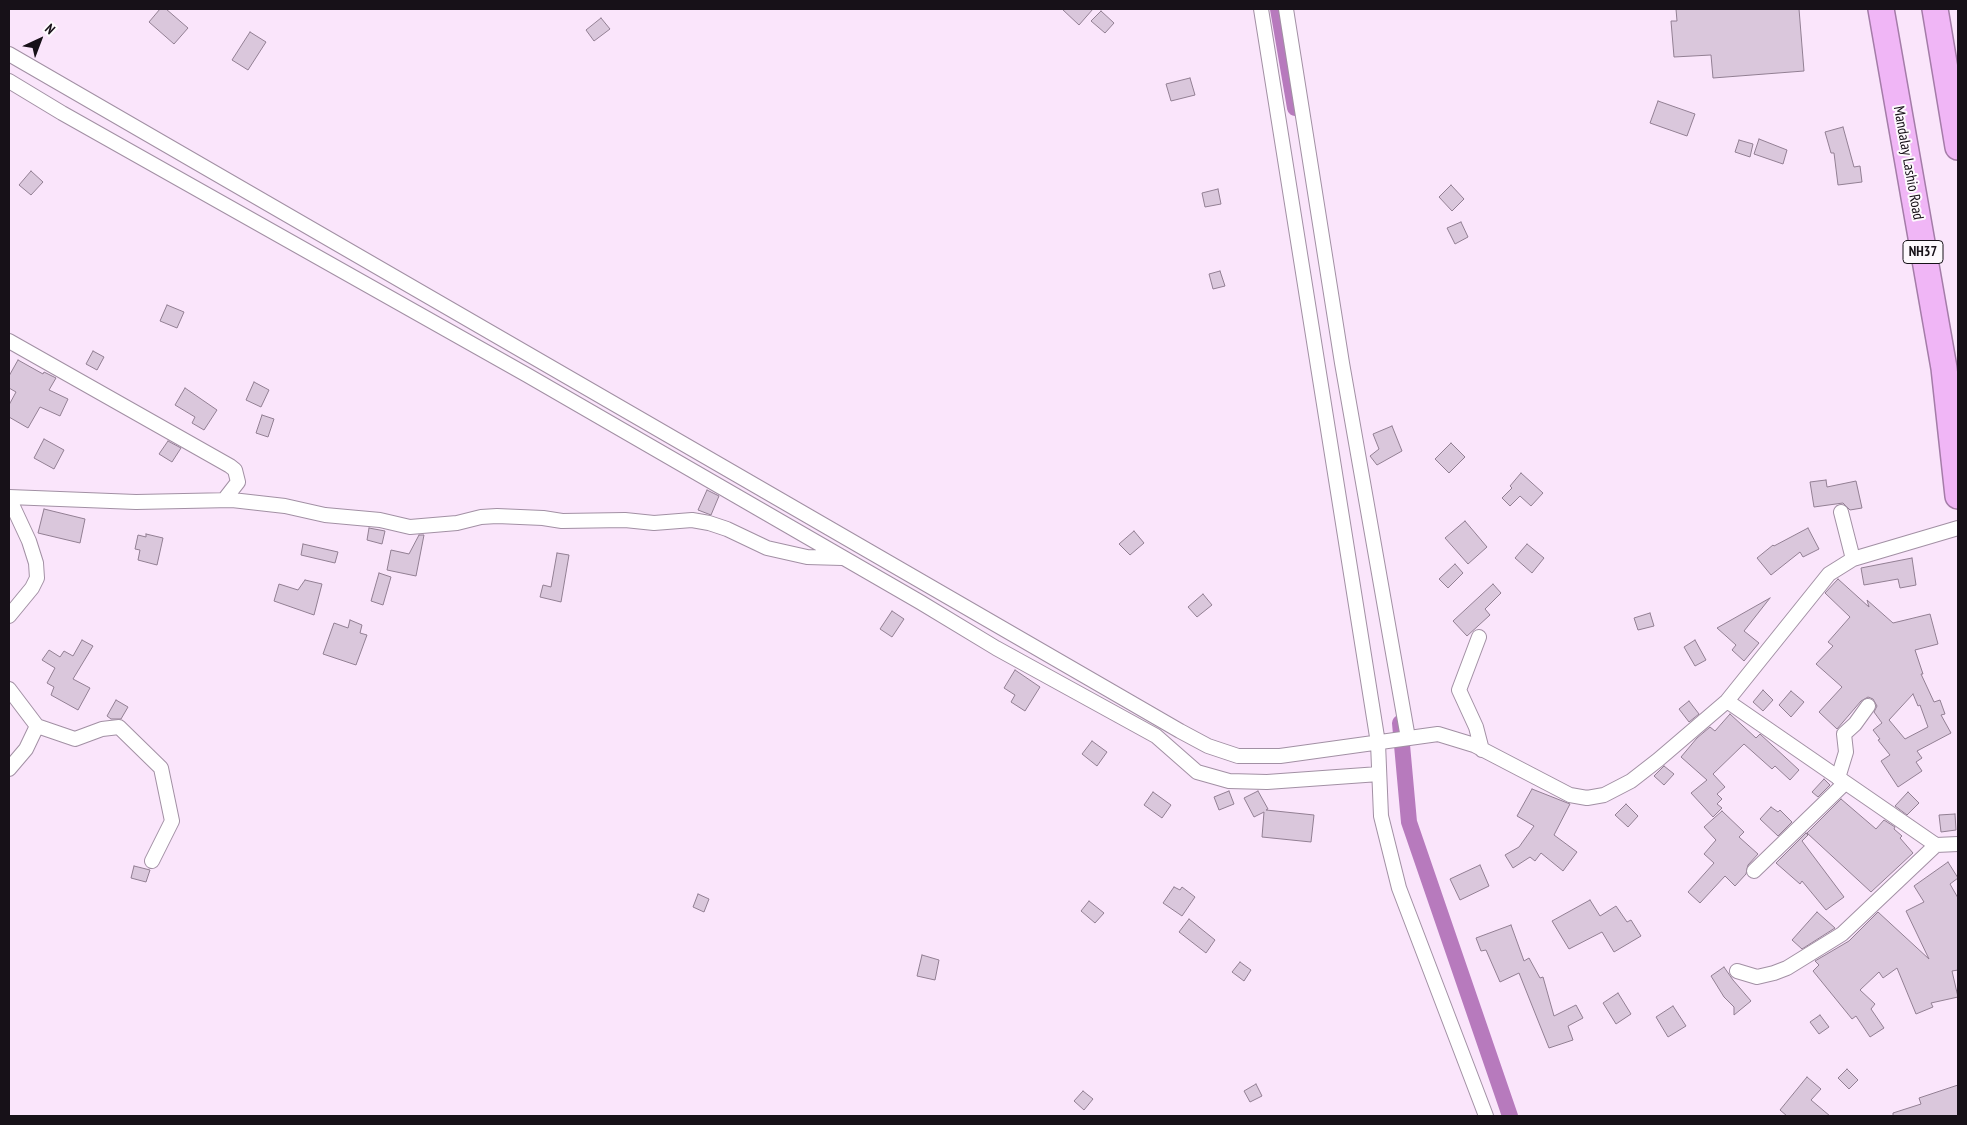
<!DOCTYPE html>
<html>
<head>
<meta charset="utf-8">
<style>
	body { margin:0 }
	#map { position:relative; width:1967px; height:1125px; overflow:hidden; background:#fae5fb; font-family:"PT Sans Narrow",sans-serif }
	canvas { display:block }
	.frame { position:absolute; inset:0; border:10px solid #171118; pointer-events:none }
	.north { position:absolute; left:15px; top:15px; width:50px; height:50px; -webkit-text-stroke:4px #fdf9fd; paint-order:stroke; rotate:43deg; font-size:14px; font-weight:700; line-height:20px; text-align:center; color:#171118 }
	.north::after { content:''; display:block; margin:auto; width:18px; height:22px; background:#171118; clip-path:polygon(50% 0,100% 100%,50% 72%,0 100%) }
</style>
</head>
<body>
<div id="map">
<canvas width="1967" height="1125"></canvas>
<div class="frame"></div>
<div class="north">N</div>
</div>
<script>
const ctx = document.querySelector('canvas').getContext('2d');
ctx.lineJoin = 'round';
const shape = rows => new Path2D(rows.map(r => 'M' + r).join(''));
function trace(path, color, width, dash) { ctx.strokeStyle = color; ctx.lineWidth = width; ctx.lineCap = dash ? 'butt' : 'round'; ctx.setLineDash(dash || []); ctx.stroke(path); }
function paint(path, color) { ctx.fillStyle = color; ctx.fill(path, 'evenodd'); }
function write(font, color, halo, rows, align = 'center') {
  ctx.font = font + ' "PT Sans Narrow",sans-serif'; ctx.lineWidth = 4; ctx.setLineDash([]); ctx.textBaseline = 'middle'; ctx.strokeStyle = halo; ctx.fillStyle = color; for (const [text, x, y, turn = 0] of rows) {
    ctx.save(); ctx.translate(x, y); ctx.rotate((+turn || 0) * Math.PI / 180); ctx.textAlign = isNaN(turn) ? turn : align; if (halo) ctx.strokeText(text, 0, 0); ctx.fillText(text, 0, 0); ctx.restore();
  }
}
trace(shape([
	[1278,9,1295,108],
	[1400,723,1409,822,1510,1116]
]), '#b77abd', 16);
const building = shape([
	[160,9,166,9,188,28,174,44,149,22,160,9],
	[1062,9,1093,9,1079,25,1062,9],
	[1676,9,1799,9,1804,71,1713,78,1711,55,1674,57,1671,21,1677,21,1676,9],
	[1101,11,1114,23,1105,33,1091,21,1101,11],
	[601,18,610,29,594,41,586,30,601,18],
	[250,32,266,42,248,70,232,60,250,32],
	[1190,78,1195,95,1171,101,1166,84,1190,78],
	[1658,101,1695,114,1687,136,1650,123,1658,101],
	[1843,127,1854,167,1860,166,1862,182,1838,185,1834,153,1831,153,1825,132,1843,127],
	[1759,139,1787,150,1783,164,1754,154,1759,139],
	[1739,140,1753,144,1750,157,1735,152,1739,140],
	[31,171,43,182,31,195,19,185,31,171],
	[1451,185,1464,199,1452,211,1439,197,1451,185],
	[1218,189,1221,204,1205,207,1202,193,1218,189],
	[1461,222,1468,237,1455,244,1447,228,1461,222],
	[1220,271,1225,286,1213,289,1209,274,1220,271],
	[167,305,184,312,177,328,160,321,167,305],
	[93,351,104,357,97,370,86,364,93,351],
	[18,360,43,374,44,372,56,378,49,390,68,399,60,416,40,407,28,428,9,417,9,405,16,392,9,388,9,376,18,360],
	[254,382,269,390,261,407,246,400,254,382],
	[185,388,217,410,204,430,192,423,195,417,175,405,185,388],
	[262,415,274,419,268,437,256,433,262,415],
	[1392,426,1402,451,1377,465,1370,456,1379,449,1373,434,1392,426],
	[44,439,64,450,54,469,34,458,44,439],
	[168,441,181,448,172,462,159,454,168,441],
	[1451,443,1465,457,1449,473,1435,459,1451,443],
	[1521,473,1543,493,1531,506,1520,496,1510,506,1502,498,1512,488,1510,486,1521,473],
	[1826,480,1827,487,1856,481,1862,508,1850,510,1843,503,1814,507,1810,482,1826,480],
	[707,490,719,496,711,515,698,510,707,490],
	[44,509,85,519,80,543,38,533,44,509],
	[1465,521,1487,547,1468,564,1445,538,1465,521],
	[369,528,385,531,382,544,367,540,369,528],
	[1808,528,1819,549,1803,557,1800,552,1771,575,1757,558,1773,545,1774,546,1808,528],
	[1134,531,1144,543,1130,555,1119,544,1134,531],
	[146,534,163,538,157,565,138,560,140,550,135,549,138,535,146,537,146,534],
	[419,535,424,535,416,576,387,570,391,550,409,554,419,535],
	[303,544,338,552,335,563,301,555,303,544],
	[1527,544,1544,558,1532,573,1515,558,1527,544],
	[557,553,569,555,561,602,540,597,543,585,551,587,557,553],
	[1912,558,1916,585,1900,588,1898,579,1864,585,1861,568,1912,558],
	[1455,564,1463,573,1448,588,1439,579,1455,564],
	[379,573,391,577,383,605,371,601,379,573],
	[1838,579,1869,607,1867,600,1893,623,1930,614,1938,644,1915,650,1923,674,1921,674,1934,702,1940,700,1945,714,1941,715,1951,733,1917,751,1922,758,1916,762,1922,771,1898,787,1881,761,1890,755,1878,740,1880,739,1873,730,1882,723,1874,712,1877,706,1873,699,1868,697,1861,701,1837,729,1819,712,1842,687,1816,664,1833,646,1828,642,1850,617,1825,593,1838,579],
	[1913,694,1918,706,1920,705,1928,727,1905,739,1889,720,1913,694],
	[305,580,322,584,314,615,274,601,279,584,298,590,305,580],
	[1493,584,1501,593,1485,609,1490,615,1467,636,1453,621,1493,584],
	[1203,594,1212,605,1197,617,1188,607,1203,594],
	[1770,598,1744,631,1759,643,1744,661,1732,650,1736,645,1717,628,1770,598],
	[892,611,904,619,892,637,880,629,892,611],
	[1650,613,1654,626,1638,630,1634,618,1650,613],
	[350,620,362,625,360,633,367,635,356,665,323,654,334,623,348,628,350,620],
	[82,640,93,646,73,679,90,688,78,710,51,695,54,687,47,683,55,668,42,660,49,650,60,657,64,651,73,656,82,640],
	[1695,640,1706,660,1695,666,1684,647,1695,640],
	[1015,670,1040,687,1025,711,1011,702,1015,695,1004,688,1015,670],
	[1763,690,1773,700,1763,711,1753,702,1763,690],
	[1791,691,1804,702,1791,717,1779,705,1791,691],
	[116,700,128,707,121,719,111,719,107,716,116,700],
	[1689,701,1699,714,1689,722,1679,709,1689,701],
	[1730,714,1756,738,1760,734,1799,770,1790,780,1775,766,1772,769,1744,744,1713,774,1725,787,1717,794,1722,799,1717,804,1722,808,1713,817,1691,793,1707,780,1681,757,1697,738,1710,727,1715,731,1730,714],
	[1092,741,1107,752,1097,766,1082,754,1092,741],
	[1664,766,1674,774,1664,785,1654,776,1664,766],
	[1824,779,1830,785,1818,797,1812,792,1824,779],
	[1532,789,1570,804,1554,835,1577,852,1563,871,1541,853,1535,861,1530,857,1513,868,1505,855,1519,847,1534,826,1517,816,1532,789],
	[1229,791,1234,804,1219,810,1214,797,1229,791],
	[1258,791,1268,809,1266,810,1314,815,1311,842,1262,837,1264,812,1254,817,1244,798,1258,791],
	[1153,792,1171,805,1162,818,1144,805,1153,792],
	[1908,792,1919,803,1907,815,1895,806,1908,792],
	[1841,799,1876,829,1884,820,1895,827,1894,829,1902,836,1900,838,1913,853,1871,892,1807,833,1841,799],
	[1626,804,1638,816,1628,827,1615,815,1626,804],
	[1771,807,1778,812,1780,810,1792,822,1778,836,1760,819,1771,807],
	[1722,811,1744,832,1739,837,1758,854,1748,865,1746,874,1735,886,1725,876,1700,903,1688,892,1714,863,1704,854,1716,840,1704,827,1722,811],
	[1955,814,1956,830,1941,832,1939,815,1955,814],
	[1806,833,1808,835,1802,841,1844,897,1826,910,1802,881,1800,884,1776,863,1806,833],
	[1948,862,1958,878,1950,884,1958,898,1958,970,1952,971,1958,997,1931,1003,1933,1007,1916,1014,1897,968,1883,978,1879,972,1860,990,1875,1004,1871,1009,1884,1028,1870,1037,1856,1016,1852,1019,1813,971,1819,965,1815,961,1849,941,1878,912,1929,959,1906,911,1924,902,1914,886,1948,862],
	[1480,865,1489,886,1460,900,1450,879,1480,865],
	[134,866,150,870,146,882,131,878,134,866],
	[1174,887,1180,890,1182,887,1195,897,1182,916,1163,903,1174,887],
	[698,894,709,899,704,912,693,907,698,894],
	[1590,900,1600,916,1616,906,1627,922,1631,920,1641,936,1614,952,1602,932,1569,949,1552,921,1590,900],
	[1089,901,1104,913,1095,923,1081,911,1089,901],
	[1817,912,1835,928,1802,949,1792,940,1817,912],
	[1189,919,1215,940,1206,953,1179,932,1189,919],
	[1511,925,1524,961,1529,958,1540,978,1543,977,1554,1016,1576,1005,1583,1018,1568,1026,1573,1040,1549,1048,1519,973,1500,982,1486,950,1481,951,1476,938,1511,925],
	[922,955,939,960,935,980,917,976,922,955],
	[1240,962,1251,970,1244,981,1232,972,1240,962],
	[1724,967,1733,980,1751,1001,1734,1015,1734,1007,1724,997,1711,976,1724,967],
	[1618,993,1631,1014,1616,1024,1603,1003,1618,993],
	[1673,1006,1686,1026,1668,1037,1656,1017,1673,1006],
	[1820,1015,1829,1027,1819,1034,1810,1022,1820,1015],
	[1847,1069,1858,1080,1849,1089,1838,1078,1847,1069],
	[1807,1077,1821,1089,1811,1100,1830,1116,1787,1116,1780,1110,1807,1077],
	[1256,1084,1262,1096,1250,1102,1244,1091,1256,1084],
	[1958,1085,1958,1116,1893,1116,1893,1113,1921,1104,1919,1098,1958,1085],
	[1083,1091,1093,1099,1084,1110,1074,1101,1083,1091]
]);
paint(building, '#dac7dc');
trace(building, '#927f93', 1);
const street = shape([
	[1261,9,1378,743,1381,816,1399,888,1486,1116],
	[1286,9,1342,363,1408,738],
	[9,54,1180,731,1208,746,1238,756,1280,756,1438,734,1474,745,1570,795,1587,798,1604,795,1631,781,1658,760,1727,701,1829,574,1853,559,1958,528],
	[9,81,62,113,527,375,920,602,996,648,1156,736,1197,772,1229,781,1267,782,1379,774],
	[9,341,230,466,235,470,238,482,224,500],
	[9,497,136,502,232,500,285,506,325,515,380,520,410,527,457,523,481,517,497,516,543,518,562,521,625,520,654,523,692,520,709,523,727,529,767,548,807,557,842,558],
	[1841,512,1853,559],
	[9,616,32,588,37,578,36,563,29,541,9,498],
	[1479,637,1459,690,1476,727,1482,750],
	[9,689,37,726,75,739,102,729,119,727,161,768,172,821,152,861],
	[1727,701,1936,845,1958,844],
	[9,769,26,749,37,726],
	[1838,778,1846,752,1844,734,1855,724,1868,706],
	[1754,871,1845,783],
	[1737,971,1757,977,1774,973,1787,968,1842,934,1936,845]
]);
const highway = shape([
	[1881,9,1944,368,1958,496],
	[1935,9,1958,147]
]);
trace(street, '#a290a4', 16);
trace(highway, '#a47ca8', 28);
trace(street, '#fff', 14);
trace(highway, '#f0b6f6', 25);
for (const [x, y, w] of [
	[1923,252,40]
]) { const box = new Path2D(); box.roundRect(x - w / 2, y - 11.5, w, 23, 4); ctx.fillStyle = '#fdf9fd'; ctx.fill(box); trace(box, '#171118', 1); }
write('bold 14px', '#171118', null, [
	["NH37",1923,252]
]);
write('15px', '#171118', '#fdf9fd', [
	["Mandalay Lashio Road",1908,163,80]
]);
</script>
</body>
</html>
